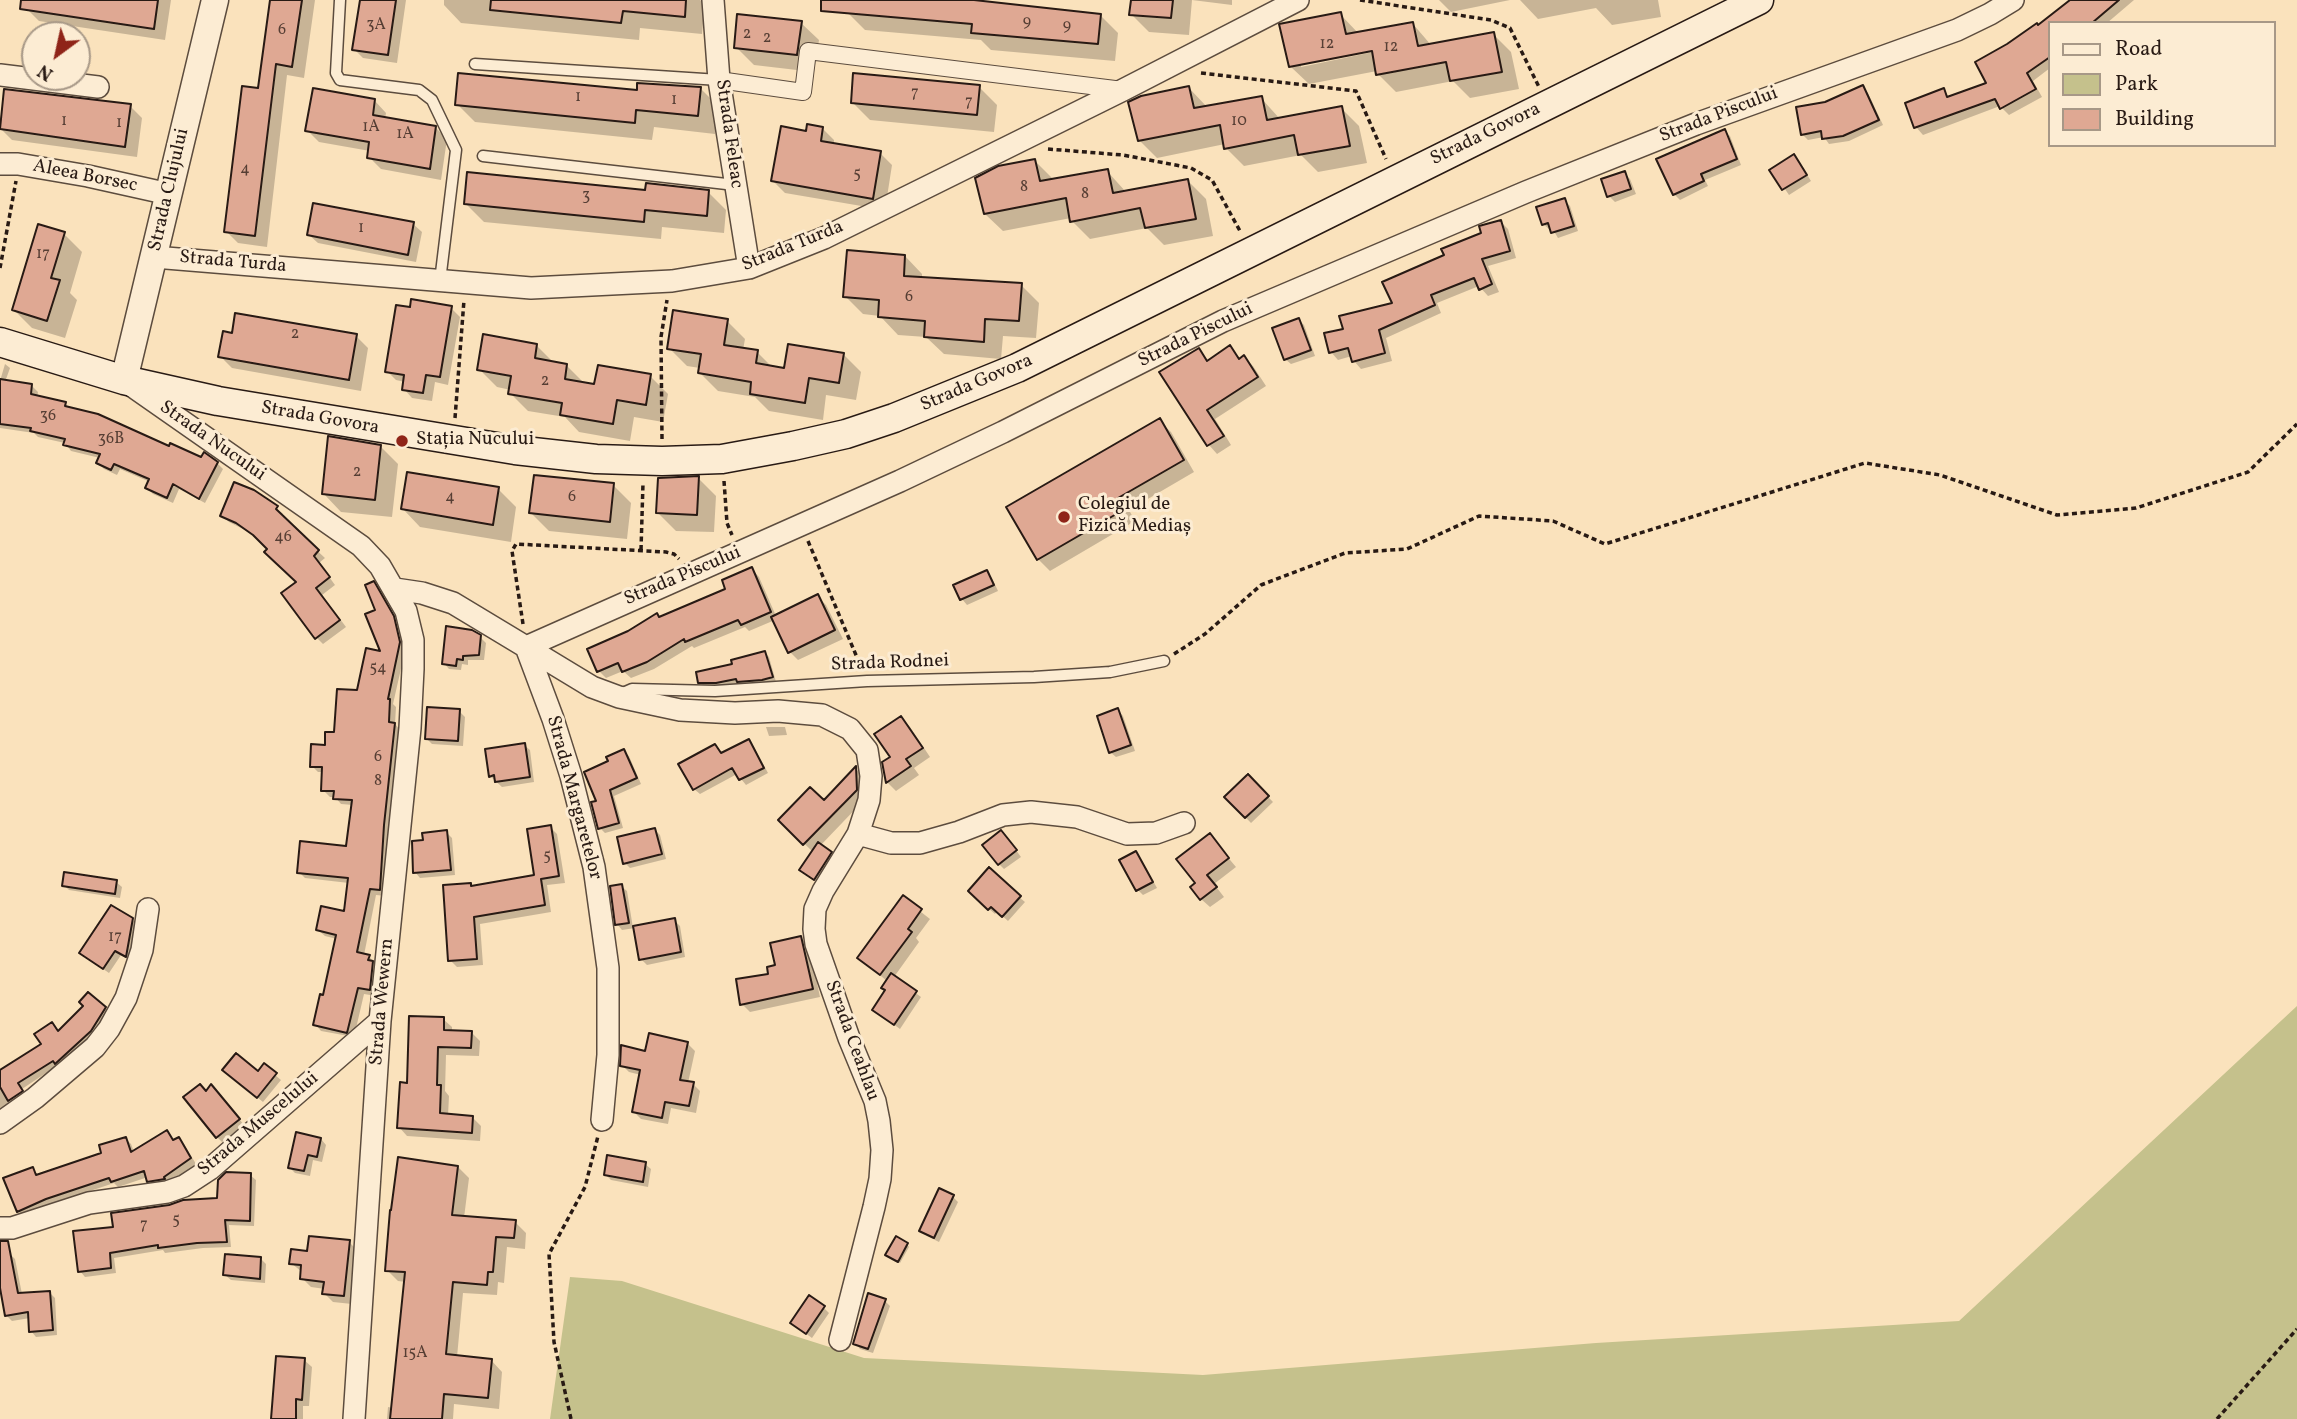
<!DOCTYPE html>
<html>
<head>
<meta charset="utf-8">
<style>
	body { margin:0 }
	#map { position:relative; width:2297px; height:1419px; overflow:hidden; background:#fae2bc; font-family:Vollkorn,serif }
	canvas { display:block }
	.legend { position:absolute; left:2048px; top:21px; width:228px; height:126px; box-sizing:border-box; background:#fcecd3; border:2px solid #a79887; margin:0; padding:9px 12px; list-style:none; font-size:21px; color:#281a14 }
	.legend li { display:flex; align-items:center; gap:14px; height:35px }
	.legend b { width:35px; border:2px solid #a79887 }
	.north { position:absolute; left:21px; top:21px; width:70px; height:70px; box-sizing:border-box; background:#fcecd3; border:2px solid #a79887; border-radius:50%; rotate:213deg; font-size:19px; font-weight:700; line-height:28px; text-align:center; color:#281a14 }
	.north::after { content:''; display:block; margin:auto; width:24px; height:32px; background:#8f2418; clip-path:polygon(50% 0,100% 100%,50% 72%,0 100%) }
</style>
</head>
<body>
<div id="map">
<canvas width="2297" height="1419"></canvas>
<ul class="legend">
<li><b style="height:9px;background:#fcecd3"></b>Road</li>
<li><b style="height:19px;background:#c5c18c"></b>Park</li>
<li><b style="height:19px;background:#dfa893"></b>Building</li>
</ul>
<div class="north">N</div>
</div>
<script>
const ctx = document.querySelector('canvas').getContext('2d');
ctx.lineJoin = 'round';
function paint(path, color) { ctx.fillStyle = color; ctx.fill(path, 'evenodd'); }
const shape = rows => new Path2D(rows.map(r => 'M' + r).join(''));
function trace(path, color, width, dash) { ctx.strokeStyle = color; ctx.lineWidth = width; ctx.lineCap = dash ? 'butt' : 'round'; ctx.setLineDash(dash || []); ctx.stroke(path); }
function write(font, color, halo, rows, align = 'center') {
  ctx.font = font + ' Vollkorn,serif'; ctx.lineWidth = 6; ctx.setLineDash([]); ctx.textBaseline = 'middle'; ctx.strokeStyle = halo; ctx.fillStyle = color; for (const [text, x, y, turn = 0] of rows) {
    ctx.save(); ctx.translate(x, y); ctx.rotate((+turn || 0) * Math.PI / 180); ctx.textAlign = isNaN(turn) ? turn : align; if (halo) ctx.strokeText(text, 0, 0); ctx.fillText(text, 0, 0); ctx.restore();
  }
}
paint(shape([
	[2297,1006,2297,1419,550,1419,570,1277,622,1281,864,1358,1203,1375,1596,1343,1959,1321]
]), '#c5c18c');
paint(shape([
	[28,0,171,0,165,40,39,21,27,9],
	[272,0,315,0,304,78,287,75,267,247,238,243,226,231,259,90],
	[361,0,406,0,397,63,363,58,354,49],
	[444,0,700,0,705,4,702,34,640,28,639,40,461,23,444,5],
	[848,0,977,0,981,4,1100,15,1118,33,1115,61,991,50,981,40,865,30,847,12],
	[1132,0,1232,0,1232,5,1192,0,1189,35,1149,32,1131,14],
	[1439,0,1510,0,1451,12],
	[1520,0,1658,0,1661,17,1612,25,1596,8,1538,19],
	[2072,0,2134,0,2107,23,2050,23,2050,68,2033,81,2042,97,2009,115,2000,106,1923,135,1916,127,1907,104,1943,90,1950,98,1989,84,2038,27],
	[1340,14,1359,34,1413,24,1431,45,1493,34,1511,52,1519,89,1470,98,1453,81,1396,92,1378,74,1377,71,1309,84,1291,67],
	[1372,49,1373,52,1301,67,1301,63],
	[801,23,819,40,814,72,754,65,736,47],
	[979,87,997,105,994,132,870,120,852,102],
	[1863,87,1868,93,1883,125,1849,141,1829,144,1824,137,1808,140,1802,134,1826,104],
	[700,88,718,106,715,134,654,127,652,140,475,122,457,104],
	[1189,88,1207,107,1261,98,1280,119,1341,108,1359,126,1367,163,1318,172,1301,155,1244,166,1226,148,1225,144,1157,158,1139,140],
	[5,91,130,106,142,118,137,157,12,140,0,128],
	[375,101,386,113,385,119,435,127,447,139,441,180,381,169,369,157,370,151,319,142,307,130],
	[822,128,834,140,834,145,880,153,892,165,885,210,785,193,773,181],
	[1724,131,1730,136,1741,165,1705,180,1708,186,1680,200,1674,194],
	[1035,161,1053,179,1107,171,1126,192,1188,181,1206,199,1213,236,1164,245,1147,228,1090,239,1072,221,1071,218,1003,231,985,214],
	[1799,162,1811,181,1789,195,1772,170],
	[1624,173,1630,179,1636,194,1615,202,1609,196,1603,180],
	[647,191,708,192,726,210,724,233,662,227,661,239,484,222,466,204],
	[1564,200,1570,206,1578,231,1558,238,1552,228,1549,229,1543,224],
	[1501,222,1508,229,1516,258,1488,266,1499,292,1488,296,1479,286,1437,303,1441,313,1386,338,1392,361,1361,369,1354,361,1352,356,1338,360,1331,352,1345,330,1394,304,1446,256],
	[413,224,422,232,416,262,318,243,309,235],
	[64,234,82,252,70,293,77,300,65,338,32,328,14,310],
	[905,256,922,274,922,279,1021,285,1039,303,1036,338,1003,336,1001,359,944,354,926,337,898,335,880,316,863,314,845,296],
	[451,308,460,317,448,385,435,382,432,401,412,398,404,389,405,382,396,380,387,371],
	[1299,320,1304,325,1315,356,1291,364,1285,359],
	[727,321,745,339,743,350,757,352,773,368,786,370,843,354,861,372,856,400,826,395,823,420,769,411,755,397,718,391,700,373,700,368,687,366,669,348],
	[356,336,368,348,361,391,232,368,220,356],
	[536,345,554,363,566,365,585,384,596,386,650,376,668,394,663,422,634,417,630,441,579,432,565,417,528,411,510,393,511,390,497,387,479,369],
	[1230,348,1241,359,1244,357,1253,366,1266,386,1215,419,1231,445,1217,454,1209,445,1162,373,1198,350,1209,361],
	[5,364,10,368,5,382,32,386,38,392,37,398,65,404,70,409,170,449,217,463,223,469,205,503,179,489,173,503,153,494,147,488,150,482,120,469,117,475,104,469,98,463,100,458,71,451,65,443,38,437,34,433,0,428,0,381],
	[1159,421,1171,432,1194,472,1129,510,1135,521,1050,571,1038,559],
	[380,446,398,464,392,517,341,512,324,494],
	[698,478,716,496,714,532,676,531,658,513],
	[613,485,631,503,627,539,549,531,531,513],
	[498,489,516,507,511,542,420,527,403,509],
	[276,508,283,514,281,517,325,558,319,563,335,585,322,595,346,627,323,644,317,638,299,583,262,541,245,530,229,522,222,516],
	[752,569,759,577,776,616,817,596,826,605,843,639,798,660,790,652,775,620,749,631,745,627,694,648,692,646,654,669,631,678,623,671,606,678,599,671,660,619,728,590],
	[987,572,992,578,998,591,967,605,962,599],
	[373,583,379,589,399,624,405,651,393,704,396,707,395,724,401,731,386,896,376,895,364,955,369,956,379,969,376,996,364,994,354,1037,321,1031,315,1024,324,997,337,939,325,936,318,930,346,913,349,883,305,878,299,872,348,848,353,805,341,804,335,797,330,797,323,790,324,772,318,772,312,766,335,734,383,654],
	[480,637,486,643,484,660,468,660,468,665,462,664,461,670,449,669,444,663],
	[765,653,769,657,776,682,743,686,741,683,722,687,705,687,700,682],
	[1118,710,1123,716,1135,751,1116,757,1110,752],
	[459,711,465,717,463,746,432,744,426,738],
	[901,718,910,727,930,757,914,768,919,775,896,791,887,782,884,763,892,757],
	[766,727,785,727,787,735,769,736],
	[749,741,754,747,768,773,746,785,737,774,700,794,694,789,715,746,722,754],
	[524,745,530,750,534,782,502,787,490,776],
	[623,751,629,756,641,784,614,796,623,828,605,833,600,828,598,802,610,762],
	[856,769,864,777,865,799,820,846,836,859,820,884,807,875,813,852,780,820,824,802],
	[1248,776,1273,802,1251,823,1226,797],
	[550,827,557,834,565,883,547,885,551,912,480,924,483,965,457,967,450,960,470,885,474,888,536,877],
	[655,830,660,835,666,859,630,868,625,863],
	[446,832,452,838,455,875,420,878,415,872],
	[1210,836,1236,867,1214,884,1224,897,1210,907,1201,899,1197,884],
	[1007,838,1021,857,1004,869,999,864],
	[1136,853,1141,859,1157,888,1143,895,1138,890],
	[116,882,122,887,120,898,69,890,64,885],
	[621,886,627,891,633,928,674,920,680,926,685,957,647,965,641,959,635,928,622,930,617,924],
	[975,897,1019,897,1025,902,1008,921,997,911,995,914],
	[903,898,930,919,916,938,919,942,894,977,921,997,900,1029,874,1010,887,991,887,981,859,958],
	[132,920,138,925,131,961,121,955,109,973,87,958],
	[801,938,809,946,820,997,750,1012,742,1004,770,975],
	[105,1008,110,1013,91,1043,22,1089,27,1097,0,1114,0,1072,44,1045,52,1024,59,1032],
	[443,1019,452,1027,452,1032,471,1032,480,1041,479,1056,446,1055,445,1091,449,1096,448,1116,472,1117,481,1126,480,1141,407,1136,399,1127,409,1085],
	[688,1044,695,1051,688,1083,693,1084,700,1091,696,1113,671,1108,668,1124,641,1119,634,1112,641,1075,629,1072,622,1065,646,1053],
	[258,1073,275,1075,281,1080,263,1102,230,1075],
	[217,1091,244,1125,222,1142,217,1137,206,1093],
	[166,1132,174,1141,178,1139,184,1144,196,1164,170,1184,155,1186,148,1177,118,1187,114,1183,51,1204,24,1217,18,1211,32,1169,38,1175,104,1154,126,1139,131,1144,134,1152],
	[321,1139,326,1145,322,1162,313,1160,310,1176,295,1173,290,1168],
	[645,1164,651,1169,648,1187,611,1180,606,1175],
	[458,1167,469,1178,464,1218,515,1222,526,1233,525,1249,507,1247,504,1283,498,1282,497,1295,463,1293,457,1357,491,1360,502,1372,499,1409,454,1404,453,1419,387,1419,388,1407,393,1408,406,1282,398,1281,387,1270],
	[250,1175,256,1180,254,1226,229,1225,231,1247,203,1248,165,1253,163,1250,114,1258,116,1273,85,1277,80,1271,115,1228,219,1199],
	[953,1197,958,1202,939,1242,927,1236,921,1230],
	[349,1242,358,1251,352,1304,333,1302,324,1293,325,1289,311,1287,302,1278,302,1272,291,1263,309,1253],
	[907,1244,909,1247,900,1263,890,1257],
	[9,1253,15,1259,22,1294,49,1292,55,1298,57,1335,36,1337,31,1331,30,1318,12,1321,7,1316,0,1284,0,1255],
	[261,1259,266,1264,265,1283,231,1280,225,1275],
	[885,1301,890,1306,873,1353,860,1349,855,1343],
	[824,1308,829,1313,812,1338,798,1328],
	[304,1360,312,1367,309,1406,303,1406,303,1419,274,1419]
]), '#0003');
const building = shape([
	[21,0,158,0,154,29,20,9,21,0],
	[270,0,302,0,292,67,276,64,255,236,224,232,242,86,258,88,270,0],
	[360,0,396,0,388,55,352,50,360,0],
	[491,0,686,0,685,17,623,11,621,23,490,10,491,0],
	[821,0,974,0,1101,14,1098,44,971,33,972,24,821,11,821,0],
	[1131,0,1173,0,1171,18,1129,15,1131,0],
	[2070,0,2119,0,2092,23,2050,23,2050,57,2027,73,2036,89,2000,109,1995,99,1914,128,1905,103,1944,88,1947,97,1986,83,1975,62,2007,44,2037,23,2038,25,2070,0],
	[1341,12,1346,34,1413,22,1418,46,1494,32,1502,72,1450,81,1446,62,1376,75,1372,51,1289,67,1279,24,1341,12],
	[737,14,802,21,797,55,734,48,737,14],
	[458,73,637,90,637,83,701,87,698,116,636,110,635,123,455,105,458,73],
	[853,73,980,85,977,115,851,103,853,73],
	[1863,85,1879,120,1843,136,1822,139,1821,131,1801,135,1796,107,1825,102,1863,85],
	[1189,86,1194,108,1262,96,1267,120,1342,106,1350,146,1298,155,1294,135,1224,149,1220,125,1138,141,1128,102,1141,96,1189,86],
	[313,88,375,99,373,115,436,126,430,169,367,158,369,142,305,131,313,88],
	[4,89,131,104,125,147,0,129,4,89],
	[807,124,823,127,821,141,881,151,873,199,771,181,781,126,806,131,807,124],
	[1725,129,1737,159,1701,174,1704,181,1673,195,1656,159,1725,129],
	[1794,154,1807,175,1782,190,1769,170,1794,154],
	[1035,159,1040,181,1108,169,1113,193,1188,179,1196,219,1145,228,1140,208,1070,222,1066,198,984,214,975,178,998,166,1035,159],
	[1625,171,1631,189,1607,197,1601,179,1625,171],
	[467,172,645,190,646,183,709,190,707,216,645,210,644,222,464,204,467,172],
	[1565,198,1574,226,1551,233,1548,223,1542,225,1536,207,1565,198],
	[313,203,414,222,408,255,307,235,313,203],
	[1501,220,1510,251,1482,259,1492,284,1479,290,1474,278,1431,295,1435,305,1379,330,1385,353,1352,362,1348,348,1329,353,1324,333,1343,329,1339,316,1392,303,1382,282,1444,255,1441,249,1481,233,1479,226,1501,220],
	[38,224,65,232,51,278,60,280,47,321,12,310,38,224],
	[847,250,905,255,904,276,1022,283,1019,321,985,319,984,342,924,337,925,321,878,317,879,300,843,297,847,250],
	[411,299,452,306,440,377,426,375,423,393,402,390,404,375,385,372,396,305,410,307,411,299],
	[673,310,728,319,724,345,758,350,756,363,784,368,788,344,844,353,839,383,809,378,805,403,750,394,751,382,698,373,701,354,667,349,673,310],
	[235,313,357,334,349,380,218,357,223,331,232,333,235,313],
	[1299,318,1311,350,1284,360,1272,328,1299,318],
	[483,334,537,344,535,358,567,364,565,379,594,384,598,365,651,374,646,405,617,400,613,424,560,415,562,403,508,394,511,376,477,370,483,334],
	[1230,345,1239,359,1244,355,1258,377,1207,410,1224,436,1207,446,1159,372,1199,348,1207,361,1230,345],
	[0,379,32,384,31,394,66,402,65,406,98,414,169,446,170,443,201,457,204,452,218,462,199,499,173,484,167,498,145,488,149,479,114,464,111,470,96,463,100,454,63,445,65,439,30,431,31,428,0,424,0,379],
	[1160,418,1184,460,1118,498,1125,509,1037,560,1006,507,1160,418],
	[328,436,381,445,375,500,322,494,328,436],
	[407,472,499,487,493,525,401,509,407,472],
	[534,475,614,483,610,522,529,513,534,475],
	[699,476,697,515,656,513,658,478,699,476],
	[234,482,254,490,278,506,276,509,319,550,314,556,330,577,316,588,340,620,315,639,281,593,296,582,264,552,267,549,253,535,236,523,220,516,234,482],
	[752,567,771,612,741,625,738,620,685,642,684,639,647,662,622,672,618,663,597,672,587,649,628,631,657,613,659,617,725,589,722,580,752,567],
	[987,570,994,585,960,600,953,585,987,570],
	[374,581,394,616,400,642,388,699,390,699,389,722,395,723,384,825,380,890,370,889,357,952,370,955,368,960,373,961,370,990,358,988,347,1033,313,1025,320,994,323,995,336,935,316,930,321,906,344,911,348,878,297,873,300,841,346,846,352,800,333,799,334,791,321,791,322,767,310,767,311,744,325,745,325,732,334,732,337,689,357,690,366,648,380,651,365,614,375,610,365,585,374,581],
	[818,594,835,630,788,653,771,617,818,594],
	[446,626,472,630,481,635,479,655,463,656,463,660,457,659,456,666,442,664,446,626],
	[765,651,773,677,762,680,737,682,736,679,716,683,698,683,696,672,732,664,731,660,765,651],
	[427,707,460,709,458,741,425,739,427,707],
	[1118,708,1131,745,1109,753,1097,716,1118,708],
	[901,716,923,748,906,759,911,766,886,783,882,762,890,757,874,734,901,716],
	[749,739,764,768,739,780,732,768,693,790,678,764,715,744,721,753,749,739],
	[525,743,530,777,495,782,494,775,489,777,485,749,525,743],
	[624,749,637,778,610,790,619,823,598,829,591,802,596,801,584,772,608,761,606,757,624,749],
	[856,766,857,790,803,845,778,820,810,787,824,800,856,766],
	[1248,774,1269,796,1245,818,1224,797,1248,774],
	[551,825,559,876,541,879,545,905,474,917,477,959,448,961,443,885,471,883,471,886,534,875,527,829,551,825],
	[655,828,662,854,623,864,617,837,655,828],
	[447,830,451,870,413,873,412,841,423,840,422,833,447,830],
	[1001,830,1017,850,998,865,982,845,1001,830],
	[1210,833,1229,858,1207,875,1217,887,1200,900,1190,887,1195,883,1176,859,1210,833],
	[818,842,832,852,814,880,799,870,818,842],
	[1136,851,1153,882,1136,891,1119,860,1136,851],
	[989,867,1021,896,1002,917,991,907,988,910,968,891,989,867],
	[64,872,117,880,115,894,62,886,64,872],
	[622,884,629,923,615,925,610,886,622,884],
	[903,895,922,909,908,929,912,932,880,975,857,958,903,895],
	[111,905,133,918,126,957,115,951,103,969,79,953,111,905],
	[675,918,681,952,639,960,633,926,675,918],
	[801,936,813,989,740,1005,736,979,768,974,767,967,775,965,770,943,801,936],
	[891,973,917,991,894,1025,872,1010,885,990,881,988,891,973],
	[88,992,106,1007,91,1031,55,1064,53,1061,18,1083,23,1091,8,1101,0,1087,0,1070,41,1044,34,1034,52,1022,58,1031,83,1006,79,1002,88,992],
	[409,1016,444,1017,444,1030,472,1031,471,1048,438,1047,437,1085,441,1085,440,1113,473,1116,472,1133,397,1128,400,1082,407,1083,409,1016],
	[649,1033,688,1042,680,1080,694,1082,689,1106,665,1102,662,1118,632,1112,640,1070,620,1066,621,1045,645,1051,649,1033],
	[236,1053,258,1071,264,1063,277,1073,257,1098,222,1070,236,1053],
	[200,1084,206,1091,211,1084,240,1119,216,1138,183,1097,200,1084],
	[167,1130,173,1140,179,1137,191,1158,164,1177,165,1179,147,1182,144,1171,111,1182,109,1178,46,1199,17,1212,3,1178,33,1167,36,1175,101,1153,99,1145,126,1137,131,1152,167,1130],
	[296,1132,321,1138,317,1157,308,1155,304,1171,288,1168,296,1132],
	[607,1155,646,1162,643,1182,604,1175,607,1155],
	[398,1157,458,1166,452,1215,516,1220,514,1238,496,1237,493,1272,488,1272,487,1285,453,1282,446,1354,492,1359,488,1398,444,1394,442,1419,390,1419,405,1272,385,1271,390,1210,391,1210,398,1157],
	[226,1172,251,1173,250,1221,225,1220,227,1242,197,1243,158,1248,158,1245,110,1253,111,1268,78,1272,73,1231,113,1227,111,1213,169,1205,183,1200,217,1198,218,1180,226,1172],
	[939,1188,954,1195,934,1238,919,1231,939,1188],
	[309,1236,350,1240,344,1296,322,1294,324,1282,300,1279,301,1265,289,1264,291,1249,307,1251,309,1236],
	[896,1236,908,1243,898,1262,885,1255,896,1236],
	[0,1241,8,1241,18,1293,50,1291,53,1330,29,1332,28,1312,5,1316,0,1288,0,1241],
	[225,1254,261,1257,260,1279,223,1275,225,1254],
	[868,1293,886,1299,868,1349,853,1344,868,1293],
	[809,1295,825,1306,806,1334,790,1323,809,1295],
	[276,1356,305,1358,302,1400,296,1399,296,1419,271,1419,276,1356]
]);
paint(building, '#dfa893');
trace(building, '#281a14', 2);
const service = shape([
	[340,0,336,73,340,80,419,90,432,100,456,150,440,281],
	[475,64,719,80],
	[483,156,735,185],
	[623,693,632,689,715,691,867,681,1034,677,1110,672,1164,661]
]);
const pedestrian = shape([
	[719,80,803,92,808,51,1123,90]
]);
const minor = shape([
	[713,0,719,80,749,268],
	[0,75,98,87],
	[0,164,18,164,88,176,169,194],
	[154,257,531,288,672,281,749,268,824,238,1123,90,1298,0],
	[132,386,361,546,380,566,406,611,413,640,413,669,410,728,380,1021,354,1419],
	[395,589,422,593,453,603,526,647,900,481,1003,432,1223,321,1526,192,1696,124,1957,30,1990,14,2013,0],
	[526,647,592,687,619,697,680,710,735,713,778,711,822,715,850,729,867,750,871,776,869,800,858,834,823,891,815,909,814,929,816,944,849,1038,875,1101,879,1121,882,1150,880,1179,874,1207,840,1340],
	[526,647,553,719,571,776,594,867,608,968,608,1055,602,1120],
	[858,834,891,843,920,843,959,832,1003,815,1031,812,1077,817,1127,834,1156,833,1184,823],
	[0,1123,35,1098,95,1047,109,1029,126,998,142,950,148,909],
	[0,1228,12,1228,89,1203,167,1192,184,1186,210,1169,380,1021]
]);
const tertiary = shape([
	[124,380,215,0]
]);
const secondary = shape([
	[0,342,124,380,218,401,515,450,596,459,662,461,722,459,793,446,846,434,894,418,1017,368,1759,0]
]);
trace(service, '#5c4c3e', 13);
trace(pedestrian, '#5c4c3e', 18);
trace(minor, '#5c4c3e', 24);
trace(tertiary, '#5c4c3e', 29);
trace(secondary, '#281a14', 31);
trace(shape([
	[1360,0,1491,20,1510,28,1539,87],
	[1201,73,1356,91,1386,159],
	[1048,149,1123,155,1191,168,1212,180,1240,231],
	[0,268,16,181],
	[455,418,464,300],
	[662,439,661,337,667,300],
	[724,481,727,523,732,535],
	[808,541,861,667],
	[641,550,643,483],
	[523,624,512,551,516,544,666,552,674,554,679,559],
	[1174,654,1205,634,1261,585,1345,553,1407,549,1479,516,1553,521,1605,544,1865,463,1940,475,2057,515,2136,508,2248,472,2297,424],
	[571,1419,554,1342,549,1254,585,1187,598,1136],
	[2217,1419,2297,1329]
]), '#281a14', 3.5, [5, 3.5]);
trace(service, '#fcecd3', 10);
trace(pedestrian, '#fcecd3', 16);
trace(minor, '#fcecd3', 21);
trace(tertiary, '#fcecd3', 26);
trace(secondary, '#fcecd3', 28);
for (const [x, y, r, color] of [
	[402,441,7,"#8f2418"],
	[1064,517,7,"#8f2418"]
]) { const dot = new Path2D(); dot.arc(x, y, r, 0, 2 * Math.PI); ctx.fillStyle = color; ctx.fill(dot); trace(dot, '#fcecd3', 2.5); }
write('16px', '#563e34', null, [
	["9",1027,23],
	["3A",376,26],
	["9",1067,27],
	["6",282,31],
	["2",747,35],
	["2",767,39],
	["12",1327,45],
	["12",1391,48],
	["7",915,94],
	["1",578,98],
	["1",674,101],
	["7",969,103],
	["1",64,122],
	["10",1239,122],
	["1",119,124],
	["1A",371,128],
	["1A",405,135],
	["4",245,170],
	["5",857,175],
	["8",1024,188],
	["8",1085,195],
	["3",586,197],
	["1",361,229],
	["17",43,255],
	["6",909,298],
	["2",295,335],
	["2",545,382],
	["36",48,417],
	["36B",111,440],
	["2",357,473],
	["4",450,498],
	["6",572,498],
	["46",283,538],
	["54",378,669],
	["6",378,758],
	["8",378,782],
	["5",547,857],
	["17",115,938],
	["5",176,1221],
	["7",144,1226],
	["15A",415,1354]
]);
write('19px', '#281a14', '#fcecd3', [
	["Strada Piscului",1719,116,-21],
	["Strada Feleac",728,134,82],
	["Strada Govora",1486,135,-26],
	["Aleea Borsec",85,177,11],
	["Strada Clujului",170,190,-77],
	["Strada Turda",793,247,-22],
	["Strada Turda",233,263,5],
	["Strada Piscului",1196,336,-26],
	["Strada Govora",977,384,-23],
	["Strada Govora",320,419,10],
	["Strada Nucului",212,442,35],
	["Strada Piscului",683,577,-23],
	["Strada Rodnei",890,664,-2],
	["Strada Margaretelor",573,798,75],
	["Strada Wewern",383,1002,-85],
	["Strada Ceahlau",851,1041,70],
	["Strada Muscelului",259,1125,-40]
]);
write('19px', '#281a14', '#fcecd3', [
	["Stația Nucului",416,441],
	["Colegiul de",1078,506],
	["Fizică Mediaș",1078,528]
], 'left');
</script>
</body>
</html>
